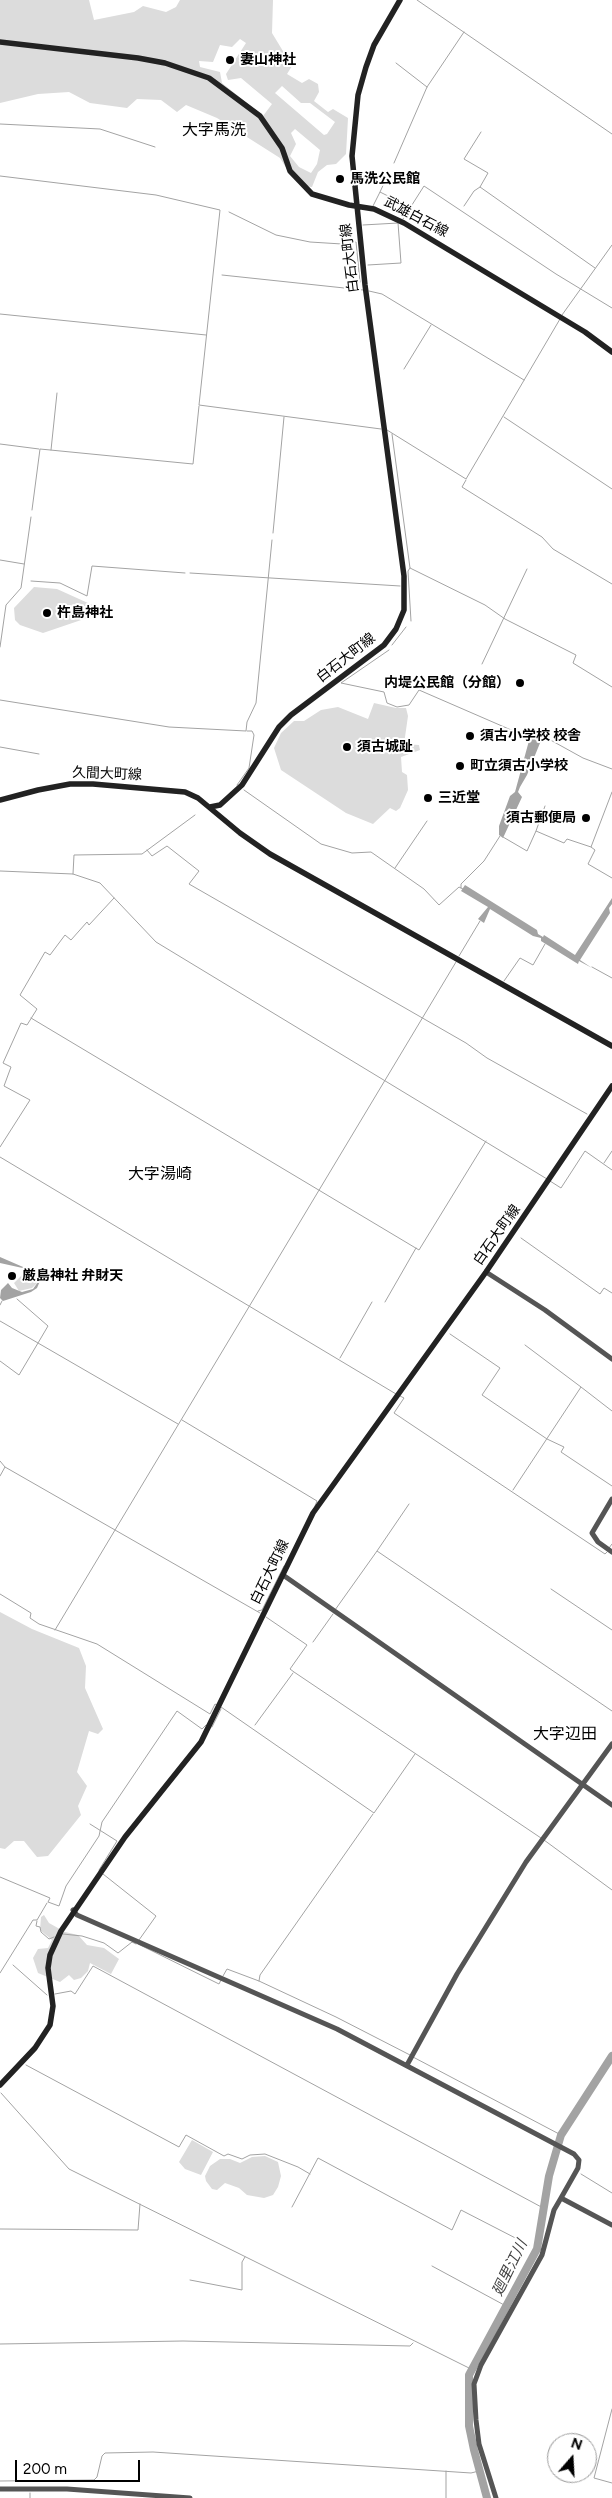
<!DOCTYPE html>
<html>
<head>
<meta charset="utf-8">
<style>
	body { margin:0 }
	#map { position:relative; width:612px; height:2498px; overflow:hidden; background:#fff; font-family:Figtree,sans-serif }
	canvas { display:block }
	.north { position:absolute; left:547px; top:2433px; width:50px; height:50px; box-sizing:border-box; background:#fff; border:1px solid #999; border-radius:50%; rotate:19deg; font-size:14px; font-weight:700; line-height:20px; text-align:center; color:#000 }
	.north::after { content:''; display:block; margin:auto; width:18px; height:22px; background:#000; clip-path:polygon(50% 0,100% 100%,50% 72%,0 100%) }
	.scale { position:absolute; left:15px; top:2460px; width:125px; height:22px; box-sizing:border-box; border:2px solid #000; border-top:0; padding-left:6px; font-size:15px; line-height:18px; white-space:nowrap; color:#000; -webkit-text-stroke:4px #fff; paint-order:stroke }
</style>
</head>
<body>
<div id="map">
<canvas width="612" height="2498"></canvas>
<div class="north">N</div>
<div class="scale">200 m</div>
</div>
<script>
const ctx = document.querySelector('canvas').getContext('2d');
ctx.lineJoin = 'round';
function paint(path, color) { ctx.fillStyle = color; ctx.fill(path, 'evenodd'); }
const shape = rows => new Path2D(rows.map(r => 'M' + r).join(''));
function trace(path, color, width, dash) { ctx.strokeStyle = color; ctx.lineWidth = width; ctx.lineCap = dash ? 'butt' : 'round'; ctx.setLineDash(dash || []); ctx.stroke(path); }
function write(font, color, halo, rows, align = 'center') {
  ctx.font = font + ' Figtree,"Noto Sans JP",sans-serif'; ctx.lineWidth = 4; ctx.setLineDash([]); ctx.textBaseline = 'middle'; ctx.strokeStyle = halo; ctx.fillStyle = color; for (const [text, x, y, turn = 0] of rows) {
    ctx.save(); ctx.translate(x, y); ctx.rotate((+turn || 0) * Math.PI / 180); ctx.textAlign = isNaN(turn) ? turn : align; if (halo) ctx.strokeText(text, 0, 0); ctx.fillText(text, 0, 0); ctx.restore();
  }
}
paint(shape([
	[0,0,89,0,94,20,134,12,143,6,166,12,176,7,180,0,273,0,272,33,292,66,287,74,302,83,309,79,318,84,319,92,314,101,328,112,333,109,348,118,346,154,336,164,327,165,318,172,312,187,304,186,288,171,280,158,217,118,186,105,177,112,161,100,137,99,127,108,90,103,69,92,38,94,0,103],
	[240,39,246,43,226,74,228,80,241,78,272,104,263,116,222,83,220,72,200,67,199,61,213,62,220,45,232,47],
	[282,86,301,103,310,103,335,122,327,134,324,135,275,93],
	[295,129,320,150,317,164,311,173,299,167,290,156,296,144,291,133],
	[34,587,57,589,99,608,92,613,90,617,43,633,20,625,15,620,14,608],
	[374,703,396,708,406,708,408,716,404,744,419,745,420,750,401,757,402,772,407,775,408,790,400,808,396,811,390,808,373,824,346,813,281,770,274,748,281,733,294,721,304,721,321,710,338,707,368,719],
	[23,1274,31,1275,37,1283,32,1288,19,1291,14,1283],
	[0,1612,32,1629,79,1648,86,1666,85,1688,103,1729,98,1734,89,1731,77,1772,87,1786,78,1806,81,1815,48,1856,37,1857,24,1841,14,1841,5,1849,0,1848],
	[44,1915,49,1923,65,1932,78,1935,87,1945,104,1948,119,1959,111,1974,90,1963,88,1971,81,1978,74,1980,69,1975,60,1982,38,1973,33,1958,38,1949,48,1948,52,1940,40,1930,41,1917],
	[192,2140,213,2152,201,2175,185,2169,179,2162],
	[265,2156,278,2162,281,2176,278,2187,273,2195,264,2198,247,2195,239,2188,225,2183,217,2190,212,2189,206,2181,205,2176,210,2166,220,2159,230,2159,240,2163,252,2157]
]), '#dcdcdc');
paint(shape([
	[542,733,547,738,540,743,527,775,520,787,518,792,522,797,503,838,499,835,499,826,510,796,515,792,530,737],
	[465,885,537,930,538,934,543,937,544,935,575,955,612,898,612,904,609,908,610,913,580,960,592,968,579,961,578,964,541,941,541,938,533,936,490,909,484,923,478,919,488,907,461,891],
	[0,1257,30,1270,40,1281,37,1288,31,1292,3,1301,0,1298,1,1290,8,1283,12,1288,22,1292,33,1289,38,1282,27,1269,0,1263]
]), '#a3a3a3');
trace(shape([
	[417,0,612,134],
	[396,63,427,87],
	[0,124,100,129,155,147],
	[481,132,464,159,488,173,480,187,595,268],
	[394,163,427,87,464,32],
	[0,176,156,195,220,210,199,405,381,429],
	[380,192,386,179],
	[373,206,380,192,410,207],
	[464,206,474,191,480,187],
	[229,212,276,235,310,242,342,244,356,242,360,282],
	[403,219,424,186,556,274,612,308],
	[363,225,398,223,401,263,368,265],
	[222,275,363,290],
	[369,291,382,294,524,380],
	[0,314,206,335],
	[562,315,612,245],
	[404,369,431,325],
	[504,417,612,489],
	[387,430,466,479,560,319],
	[392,434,410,568,485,605,505,619,576,655,573,663,612,687],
	[0,444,39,449],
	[51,450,57,393],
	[466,480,462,487,542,537,553,549,612,584],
	[32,510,40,449,193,464,199,406],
	[273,533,284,417],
	[0,560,24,564],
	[410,568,408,571,411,621],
	[190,573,400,586],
	[31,581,60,583,87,596,92,566,185,573],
	[392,645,406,627],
	[0,647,6,605,21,588,31,517],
	[389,650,341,683,384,692,387,703,397,707,409,705,419,690,525,736],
	[482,664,527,569],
	[0,700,169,727,246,731,247,722,256,703,272,540],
	[545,737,583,758,612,769],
	[0,747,39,754],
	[237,785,249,768,254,735,252,731,247,731],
	[244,790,321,844,352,853,371,852,424,889,439,905,459,887,463,889],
	[612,792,591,847,595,850,588,864,612,878],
	[536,831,545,806],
	[503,837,527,851,536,831,564,843,567,839,591,847],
	[147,850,152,856,167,846,199,871,189,884,466,1043,487,1058,587,1114],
	[395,868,427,821],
	[0,871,73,874,100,883,156,942,547,1179],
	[73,874,74,855,142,854,195,815],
	[461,888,461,884,484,861,500,836],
	[459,956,480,921],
	[592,967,612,978],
	[504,981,520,958,533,965,545,944],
	[31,1018,419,1250,486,1141],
	[0,1147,30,1100,4,1086,11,1067,3,1063,21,1023,27,1025,37,1009,20,995,45,952,50,955,65,935,71,940,87,922,89,925,114,898],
	[0,1157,396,1394],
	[604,1163,612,1151],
	[550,1181,561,1188,585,1151,612,1170],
	[521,1238,600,1294,604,1288,612,1293],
	[17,1299,48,1326,38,1343,178,1424],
	[385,1302,416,1248],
	[0,1305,2,1301],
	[0,1321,38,1343,19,1375,0,1361],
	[450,1334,500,1368,482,1395,547,1439,564,1447,561,1452,612,1486],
	[340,1358,372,1302],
	[581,1387,612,1411],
	[400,1396,404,1398,394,1413,605,1554,607,1552],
	[182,1420,317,1501,315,1506],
	[0,1461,5,1467],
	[0,1476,5,1467,260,1613],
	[513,1490,581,1387,525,1345],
	[609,1548,612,1544],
	[377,1551,409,1504],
	[551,1589,612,1630],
	[0,1594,31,1613,30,1618,39,1624,97,1644,210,1714,215,1704,217,1705],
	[335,1610,377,1551,612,1711],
	[258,1611,262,1610,284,1566],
	[266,1617,307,1645,290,1669,294,1672,541,1838],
	[55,1630,456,962],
	[313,1642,333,1614],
	[221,1707,374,1813,415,1754],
	[255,1725,293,1673],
	[212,1727,221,1709],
	[90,1824,117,1841,99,1870],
	[544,1840,612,1890],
	[103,1874,156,1916,139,1940],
	[0,1877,50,1898,48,1902,59,1906,66,1886,99,1836,102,1822,177,1711,202,1729,206,1725],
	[37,1921,36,1926,40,1927,41,1932,49,1939,54,1937],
	[63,1934,82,1936,104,1943,118,1953,132,1942,136,1944],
	[138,1944,219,1984,221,1980],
	[13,1965,47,1995],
	[0,1973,33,1920,37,1920,47,1903],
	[223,1976,227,1969,259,1981,336,2017,410,2055],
	[259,1981,260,1975,373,1814],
	[55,1994,71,1991,75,1994,93,1966,545,2209],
	[413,2057,561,2135],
	[26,2065,179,2147,186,2135,224,2156,228,2154,242,2159,250,2155,265,2154,298,2167,310,2174],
	[1,2093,69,2169,471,2369],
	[581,2174,612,2193],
	[292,2207,318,2158,452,2230,461,2210,529,2245],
	[0,2229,138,2230,140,2204],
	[535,2248,537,2249],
	[432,2266,506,2306],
	[190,2280,242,2290,242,2262,245,2257],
	[0,2344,183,2341,410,2346,413,2343],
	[612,2409,594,2478,612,2483],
	[0,2481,94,2480,97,2477,102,2456,105,2453,153,2452,471,2473,479,2471],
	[30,2498,30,2493],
	[446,2498,446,2471]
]), '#a3a3a3', 1);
trace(shape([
	[487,2498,474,2450,469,2426,469,2375,537,2249,549,2176,561,2135,612,2056]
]), '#a3a3a3', 8);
trace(shape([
	[486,1272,545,1310,612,1359],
	[612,1499,592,1533,598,1542,612,1552],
	[283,1575,612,1805],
	[73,1910,77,1915,337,2029,574,2154,579,2160,578,2168,561,2198,612,2225],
	[407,2065,457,1974,526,1862,612,1744],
	[0,2489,67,2489,190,2498],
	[496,2498,479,2444,476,2420,474,2384,481,2365,542,2255,554,2210,561,2198]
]), '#555', 5);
trace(shape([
	[0,42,138,58,165,63,209,78,260,116,282,148,290,171,312,194,349,205,374,209,404,223,585,332,612,352],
	[0,800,38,790,70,784,93,784,185,792,198,798,240,833,270,854,612,1046],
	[210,807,220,805,242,785,279,727,291,715,384,645,396,629,404,610,404,576,365,285,352,156,358,95,366,67,374,45,400,0],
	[0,2085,35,2048,50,2025,53,2006,48,1968,50,1955,61,1931,125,1837,201,1742,313,1513,486,1272,612,1086]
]), '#222', 5.5);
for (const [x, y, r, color] of [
	[230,60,5,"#000"],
	[340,179,5,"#000"],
	[47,613,5,"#000"],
	[520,683,5,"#000"],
	[470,736,5,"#000"],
	[347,747,5,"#000"],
	[460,766,5,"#000"],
	[428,798,5,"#000"],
	[586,818,5,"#000"],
	[12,1276,5,"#000"]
]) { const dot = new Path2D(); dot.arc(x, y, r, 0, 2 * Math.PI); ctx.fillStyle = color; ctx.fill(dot); trace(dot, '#fff', 2); }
write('bold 14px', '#000', '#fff', [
	["妻山神社",240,60],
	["馬洗公民館",350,179],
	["杵島神社",57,613],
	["内堤公民館（分館）",510,683,"right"],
	["須古小学校 校舎",480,736],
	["須古城趾",357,747],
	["町立須古小学校",470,766],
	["三近堂",438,798],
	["須古郵便局",576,818,"right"],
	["厳島神社 弁財天",22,1276]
], 'left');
write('14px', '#000', '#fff', [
	["武雄白石線",416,217,28],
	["白石大町線",350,258,-97],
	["白石大町線",346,658,-38],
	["久間大町線",107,774,2],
	["白石大町線",497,1235,-55],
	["白石大町線",270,1572,-64]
]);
write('italic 15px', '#444', '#fff', [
	["廻里江川",510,2268,-64]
]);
write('16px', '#000', '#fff', [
	["大字馬洗",214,130],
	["大字湯崎",160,1174],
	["大字辺田",565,1734]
]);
</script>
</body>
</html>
